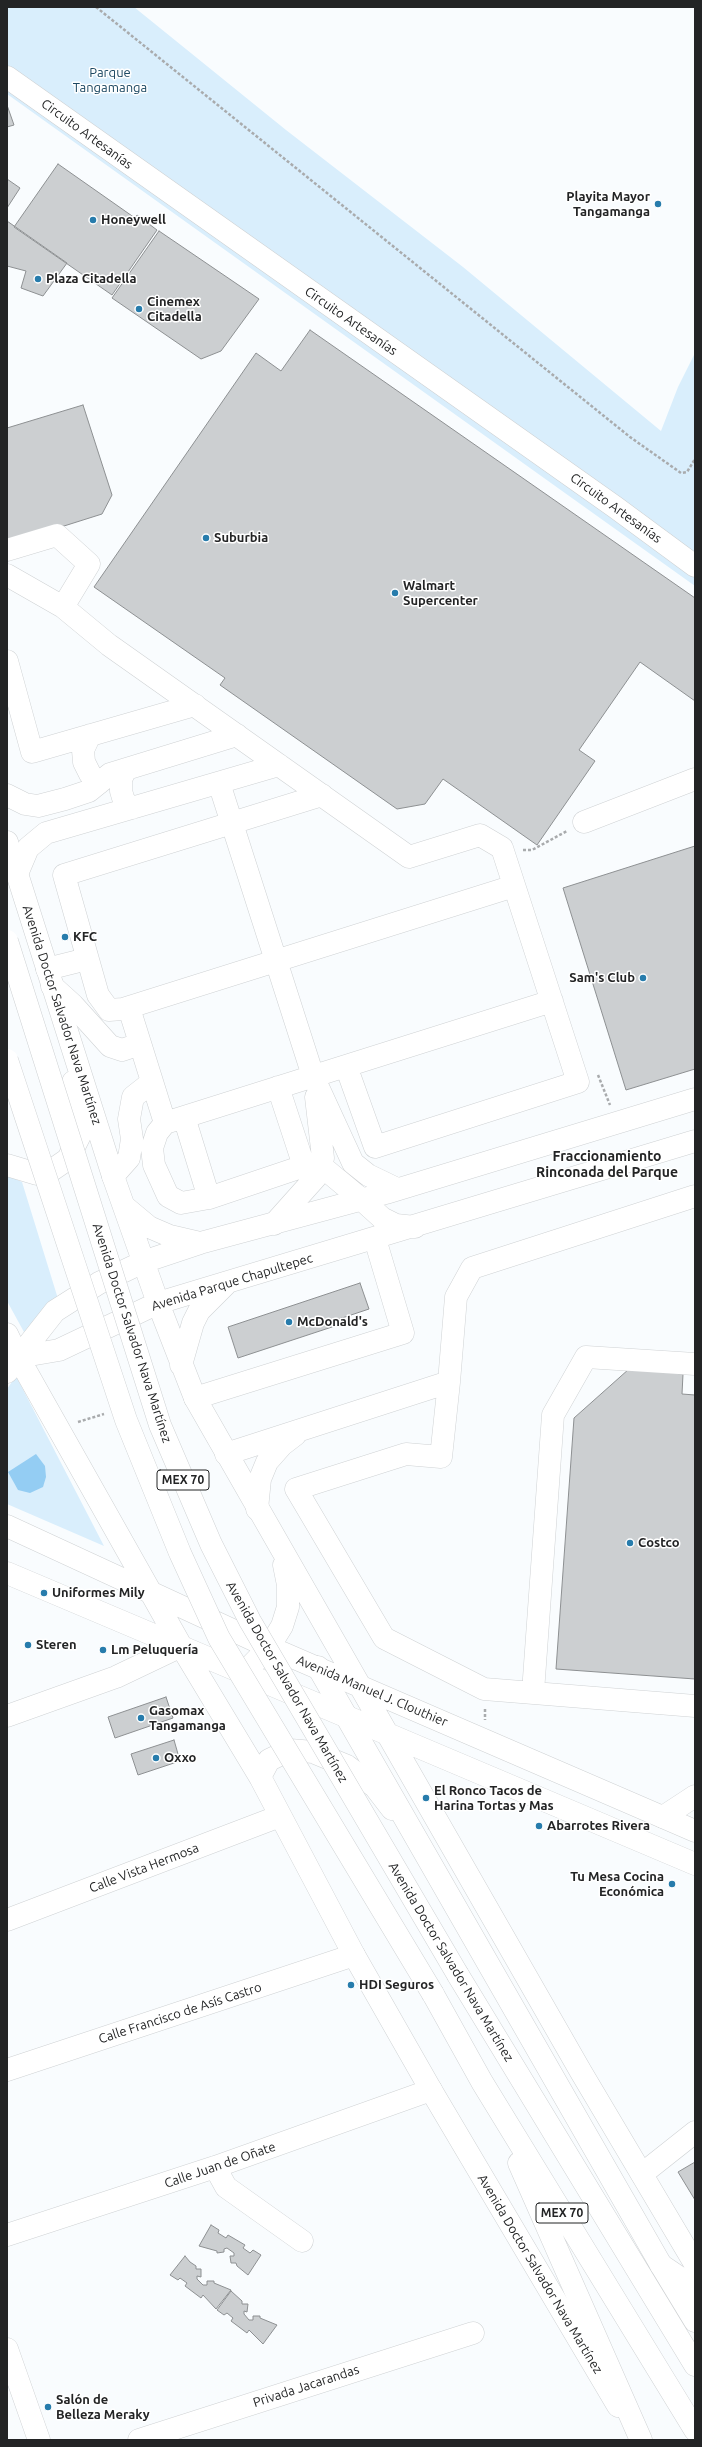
<!DOCTYPE html>
<html>
<head>
<meta charset="utf-8">
<style>
	body { margin:0 }
	#map { position:relative; width:702px; height:2447px; overflow:hidden; background:#f9fcfe; font-family:Ubuntu,sans-serif }
	canvas { display:block }
	.frame { position:absolute; inset:0; border:8px solid #232425; pointer-events:none }
</style>
</head>
<body>
<div id="map">
<canvas width="702" height="2447"></canvas>
<div class="frame"></div>
</div>
<script>
const ctx = document.querySelector('canvas').getContext('2d');
ctx.lineJoin = 'round';
function paint(path, color) { ctx.fillStyle = color; ctx.fill(path, 'evenodd'); }
const shape = rows => new Path2D(rows.map(r => 'M' + r).join(''));
function trace(path, color, width, dash) { ctx.strokeStyle = color; ctx.lineWidth = width; ctx.lineCap = dash ? 'butt' : 'round'; ctx.setLineDash(dash || []); ctx.stroke(path); }
function write(font, color, halo, rows, align = 'center') {
  ctx.font = font + ' Ubuntu,sans-serif'; ctx.lineWidth = 3; ctx.setLineDash([]); ctx.textBaseline = 'middle'; ctx.strokeStyle = halo; ctx.fillStyle = color; for (const [text, x, y, turn = 0] of rows) {
    ctx.save(); ctx.translate(x, y); ctx.rotate((+turn || 0) * Math.PI / 180); ctx.textAlign = isNaN(turn) ? turn : align; if (halo) ctx.strokeText(text, 0, 0); ctx.fillText(text, 0, 0); ctx.restore();
  }
}
paint(shape([
	[7,7,134,7,286,130,463,267,661,431,678,387,695,353,695,586,7,94],
	[7,1175,22,1182,59,1302,24,1332,7,1301],
	[16,1376,104,1546,7,1504,7,1389]
]), '#d9eefc');
paint(shape([
	[36,1454,45,1466,46,1477,43,1487,30,1493,18,1490,8,1472]
]), '#94cdf3');
const building = shape([
	[7,105,14,125,7,127,7,105],
	[58,164,135,218,137,215,157,230,112,295,14,227,58,164],
	[7,179,20,188,7,208,7,179],
	[7,221,67,263,43,296,21,288,26,271,7,266,7,221],
	[159,231,259,299,221,351,201,359,112,298,159,231],
	[310,330,695,598,695,701,640,662,579,750,595,761,537,845,443,779,425,804,397,809,220,685,225,678,94,587,256,353,281,371,310,330],
	[83,405,112,495,102,514,7,544,7,428,83,405],
	[695,846,695,1069,626,1090,563,888,695,846],
	[360,1283,369,1309,336,1320,338,1325,238,1358,228,1327,360,1283],
	[629,1369,683,1374,682,1394,695,1395,695,1679,556,1669,574,1418,629,1369],
	[166,1697,173,1718,115,1738,108,1717,166,1697],
	[174,1740,180,1761,138,1775,131,1754,174,1740],
	[695,2162,695,2200,678,2172,695,2162],
	[211,2225,219,2230,218,2233,226,2238,228,2235,245,2245,243,2248,250,2253,253,2250,261,2255,248,2275,237,2266,236,2263,231,2263,230,2256,234,2256,234,2253,227,2248,224,2249,224,2252,217,2253,217,2251,199,2246,211,2225],
	[185,2256,190,2262,196,2266,196,2269,201,2269,201,2277,197,2276,197,2279,203,2285,207,2285,207,2281,214,2281,214,2283,231,2290,216,2309,203,2295,201,2298,185,2286,187,2283,180,2278,178,2280,170,2275,185,2256],
	[231,2291,242,2301,242,2304,248,2304,247,2312,244,2311,244,2314,249,2320,253,2320,253,2316,260,2316,260,2318,277,2325,263,2344,249,2330,247,2333,231,2321,233,2318,227,2313,224,2315,217,2310,231,2291]
]);
paint(building, '#cccfd1');
trace(building, '#8d9092', 1);
const minor = shape([
	[7,77,615,507,695,566],
	[7,550,57,535,89,564,63,607],
	[7,575,63,607,109,645,409,857,480,835,502,848,578,1082,375,1147,346,1066],
	[7,661,32,752,195,705],
	[90,735,83,750,84,762,90,774,99,783],
	[126,769,121,779,121,791,124,801,132,808],
	[219,783,313,1076,353,1163,368,1175,397,1189],
	[7,795,25,804,38,806,65,799,89,791,110,774,237,735],
	[322,795,64,875,98,995,109,1010,123,1009,514,886],
	[584,822,695,779],
	[17,874,28,848,46,833,279,765],
	[47,969,87,959],
	[52,986,73,1005,110,1046,122,1050,140,1044],
	[129,1008,165,1123],
	[278,1087,304,1166,209,1198,181,1203,168,1196,154,1165,152,1148,157,1133,165,1123,552,1001],
	[184,1117,209,1198],
	[320,1165,361,1199],
	[113,1176,129,1158,132,1139,129,1119,133,1097,152,1082],
	[274,1224,316,1177,323,1158,316,1097],
	[449,1382,441,1457,406,1454,296,1489,384,1638,484,1689,695,1706],
	[195,1398,403,1333,375,1239],
	[226,1454,449,1382,456,1297,472,1268,695,1196],
	[257,1509,260,1479,267,1462,282,1445,295,1435],
	[533,1692,553,1415,586,1357,695,1364],
	[7,1716,116,1677,181,1646],
	[663,1817,695,1796],
	[7,1920,280,1816],
	[7,2070,354,1955],
	[215,2167,226,2187,302,2241],
	[642,2174,695,2132],
	[7,2235,215,2167,431,2090],
	[7,2349,39,2440],
	[139,2440,473,2333]
]);
const major = shape([
	[7,842,113,1176,158,1303,195,1398,581,2072,695,2264],
	[7,1165,37,1174,52,1170,68,1159,80,1135,73,1082],
	[361,1199,382,1218,396,1225,415,1227],
	[125,1207,149,1227,170,1236,200,1243],
	[7,1334,18,1357,181,1646,260,1777,354,1955,431,2090,618,2406],
	[18,1357,59,1350,158,1303,695,1141],
	[181,1365,193,1323,199,1311,226,1284],
	[7,1372,55,1311,99,1283,143,1262,200,1243,386,1193,695,1099],
	[7,1526,269,1647,695,1831],
	[7,1573,695,1864],
	[243,1674,269,1647,282,1626,288,1607,288,1585,284,1565],
	[260,1777,269,1760,290,1750,313,1752,347,1766,375,1787,392,1809],
	[661,2265,695,2288]
]);
const highway = shape([
	[318,1667,661,2265,695,2321],
	[458,1975,695,2365],
	[433,1994,482,2082,695,2430],
	[519,2163,641,2440]
]);
trace(minor, '#cfd2d4', 23);
trace(major, '#cfd2d4', 23);
trace(highway, '#cfd2d4', 23);
trace(shape([
	[96,7,630,437,681,473,687,472,695,459],
	[523,850,532,850,567,831],
	[598,1075,610,1105],
	[78,1422,104,1414],
	[485,1709,485,1720]
]), '#a9abad', 2.5, [3, 2]);
trace(minor, '#fff', 22);
trace(major, '#fff', 22);
trace(highway, '#fff', 22);
const highwayBridge = shape([
	[7,941,160,1425,211,1544,250,1621,458,1975],
	[7,1060,126,1420,180,1553,219,1638,433,1994]
]);
trace(highwayBridge, '#cfd2d4', 23, []);
trace(highwayBridge, '#fff', 22);
for (const [x, y, r, color] of [
	[658,204,4,"#277cac"],
	[93,220,4,"#277cac"],
	[38,279,4,"#277cac"],
	[139,309,4,"#277cac"],
	[206,538,4,"#277cac"],
	[395,593,4,"#277cac"],
	[65,937,4,"#277cac"],
	[643,978,4,"#277cac"],
	[289,1322,4,"#277cac"],
	[630,1543,4,"#277cac"],
	[44,1593,4,"#277cac"],
	[28,1645,4,"#277cac"],
	[103,1650,4,"#277cac"],
	[141,1718,4,"#277cac"],
	[156,1758,4,"#277cac"],
	[426,1798,4,"#277cac"],
	[539,1826,4,"#277cac"],
	[672,1884,4,"#277cac"],
	[351,1985,4,"#277cac"],
	[48,2407,4,"#277cac"]
]) { const dot = new Path2D(); dot.arc(x, y, r, 0, 2 * Math.PI); ctx.fillStyle = color; ctx.fill(dot); trace(dot, '#fff', 1.5); }
for (const [x, y, w] of [
	[183,1480,52],
	[562,2213,52]
]) { const box = new Path2D(); box.roundRect(x - w / 2, y - 10, w, 20, 3); ctx.fillStyle = '#fff'; ctx.fill(box); trace(box, '#232425', 1); }
write('bold 12px', '#232425', null, [
	["MEX 70",183,1480],
	["MEX 70",562,2213]
]);
write('13px', '#1c4862', '#fff', [
	["Parque",110,73],
	["Tangamanga",110,88]
]);
write('13px', '#232425', '#fff', [
	["Circuito Artesanías",87,134,36],
	["Circuito Artesanías",351,321,35],
	["Circuito Artesanías",616,508,36],
	["Avenida Doctor Salvador Nava Martínez",62,1015,72],
	["Avenida Parque Chapultepec",232,1282,-17],
	["Avenida Doctor Salvador Nava Martínez",132,1333,72],
	["Avenida Doctor Salvador Nava Martínez",287,1682,60],
	["Avenida Manuel J. Clouthier",372,1691,23],
	["Calle Vista Hermosa",144,1868,-21],
	["Avenida Doctor Salvador Nava Martínez",451,1962,59],
	["Calle Francisco de Asís Castro",180,2013,-18],
	["Calle Juan de Oñate",220,2165,-19],
	["Avenida Doctor Salvador Nava Martínez",540,2274,59],
	["Privada Jacarandas",306,2386,-18]
]);
write('bold 13px', '#232425', '#fff', [
	["Playita Mayor",650,197,"right"],
	["Tangamanga",650,212,"right"],
	["Honeywell",101,220],
	["Plaza Citadella",46,279],
	["Cinemex",147,302],
	["Citadella",147,317],
	["Suburbia",214,538],
	["Walmart",403,586],
	["Supercenter",403,601],
	["KFC",73,937],
	["Sam's Club",635,978,"right"],
	["McDonald's",297,1322],
	["Costco",638,1543],
	["Uniformes Mily",52,1593],
	["Steren",36,1645],
	["Lm Peluquería",111,1650],
	["Gasomax",149,1711],
	["Tangamanga",149,1726],
	["Oxxo",164,1758],
	["El Ronco Tacos de",434,1791],
	["Harina Tortas y Mas",434,1806],
	["Abarrotes Rivera",547,1826],
	["Tu Mesa Cocina",664,1877,"right"],
	["Económica",664,1892,"right"],
	["HDI Seguros",359,1985],
	["Salón de",56,2400],
	["Belleza Meraky",56,2415]
], 'left');
write('bold 14px', '#232425', '#fff', [
	["Fraccionamiento",607,1156],
	["Rinconada del Parque",607,1172]
]);
</script>
</body>
</html>
